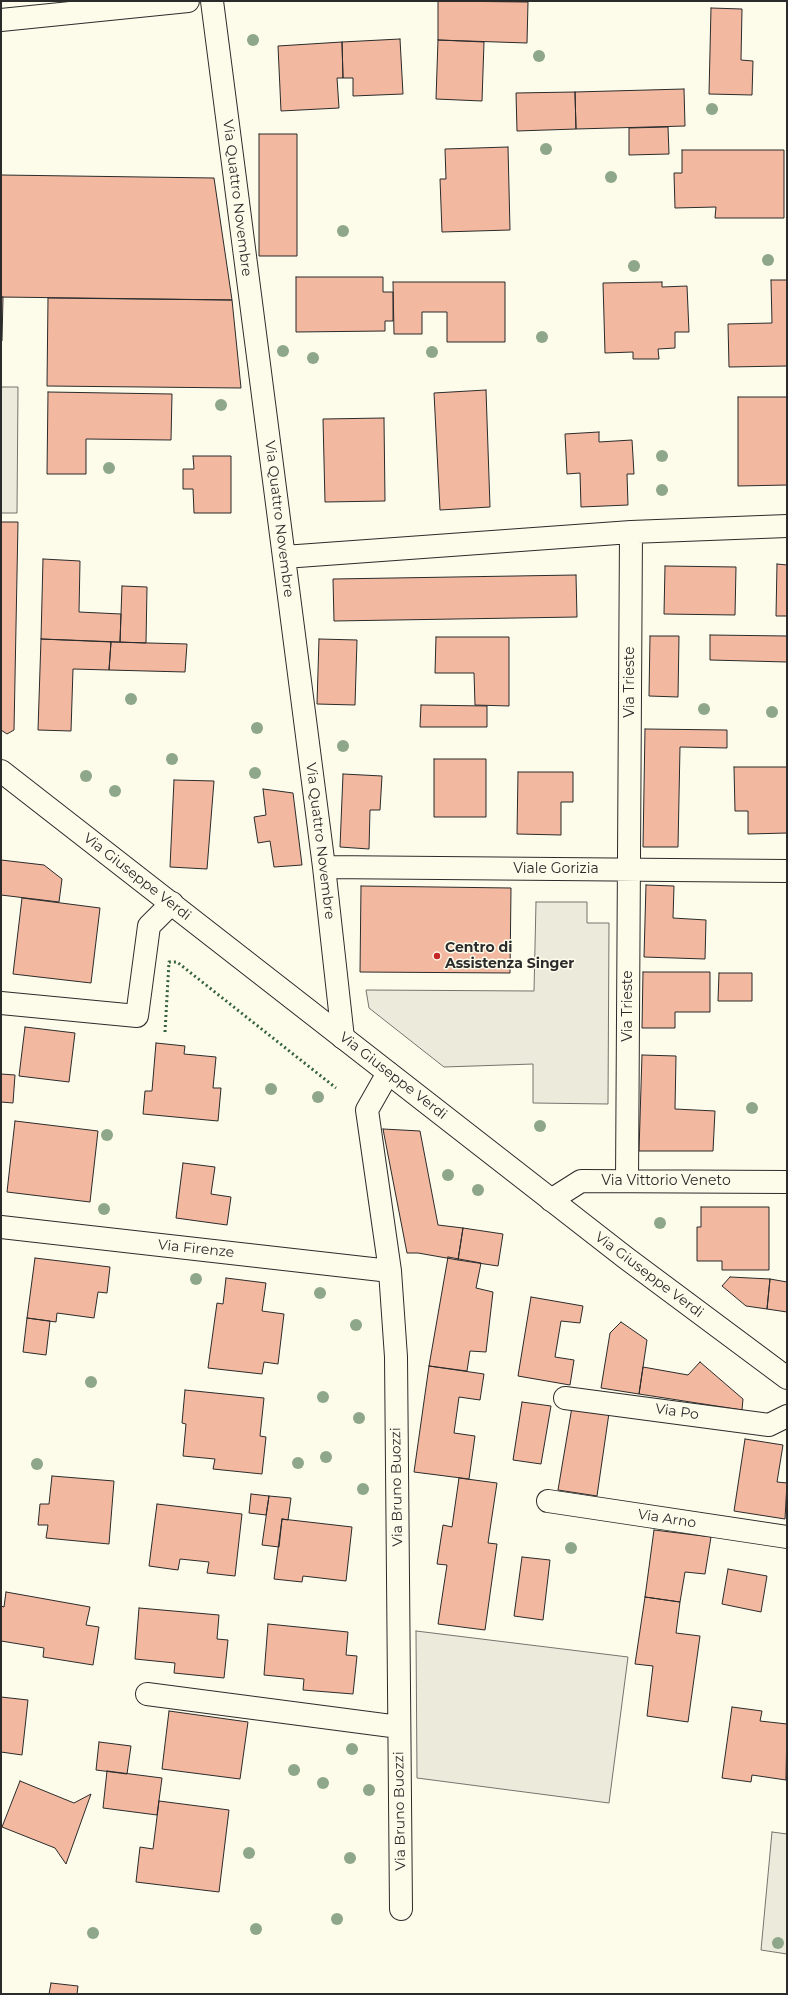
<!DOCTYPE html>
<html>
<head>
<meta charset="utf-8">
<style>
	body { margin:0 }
	#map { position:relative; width:788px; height:1995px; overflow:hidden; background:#fdfbea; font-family:Montserrat,sans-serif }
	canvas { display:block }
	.frame { position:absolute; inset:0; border:2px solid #2b2b2b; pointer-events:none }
</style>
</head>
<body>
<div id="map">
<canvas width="788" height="1995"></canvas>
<div class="frame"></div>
</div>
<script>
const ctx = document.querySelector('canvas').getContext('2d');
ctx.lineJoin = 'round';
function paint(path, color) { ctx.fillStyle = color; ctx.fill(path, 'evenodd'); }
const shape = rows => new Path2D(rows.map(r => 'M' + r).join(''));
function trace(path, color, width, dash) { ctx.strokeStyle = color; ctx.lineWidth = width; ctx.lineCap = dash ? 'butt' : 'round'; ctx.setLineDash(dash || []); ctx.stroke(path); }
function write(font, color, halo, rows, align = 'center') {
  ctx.font = font + ' Montserrat,sans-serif'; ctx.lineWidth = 3; ctx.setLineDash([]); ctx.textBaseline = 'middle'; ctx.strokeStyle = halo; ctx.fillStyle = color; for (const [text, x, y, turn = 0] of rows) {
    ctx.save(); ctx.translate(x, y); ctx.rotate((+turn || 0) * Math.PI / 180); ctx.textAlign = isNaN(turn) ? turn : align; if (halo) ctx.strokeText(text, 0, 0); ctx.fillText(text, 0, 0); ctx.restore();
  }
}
const green = shape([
	[416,1631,628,1657,609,1803,417,1778,416,1631],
	[772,1832,787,1834,787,1954,761,1950,772,1832]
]);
paint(green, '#ecebdb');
trace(green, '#74746e', 1);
const parking = shape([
	[1,387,18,387,17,513,1,513,1,387],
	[536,902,587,902,587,923,609,923,608,1104,533,1103,533,1064,444,1067,369,1008,366,990,534,991,536,902]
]);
paint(parking, '#eceadb');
trace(parking, '#74746e', 1);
const building = shape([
	[438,1,528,2,527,43,438,40,438,1],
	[711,8,742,9,741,60,753,61,752,95,709,94,711,8],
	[400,39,403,94,353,96,353,78,343,78,342,42,400,39],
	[438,40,484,42,482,101,436,99,438,40],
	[342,42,343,78,337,78,339,108,281,111,278,46,342,42],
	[684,89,685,126,576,129,575,92,684,89],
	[575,92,576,129,517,131,516,93,575,92],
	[668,127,669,154,629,155,629,128,668,127],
	[259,134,297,134,297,256,259,256,259,134],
	[508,147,510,230,442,232,440,179,446,179,445,149,508,147],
	[682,150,784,150,784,218,715,218,716,207,675,208,674,173,682,173,682,150],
	[1,175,214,178,232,300,1,297,1,175],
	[296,277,383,277,383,292,393,292,393,321,385,321,385,331,296,332,296,277],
	[771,280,787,280,787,366,729,367,728,324,772,323,771,280],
	[393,282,505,282,505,342,447,342,447,312,422,312,422,334,394,334,393,282],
	[662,282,662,287,687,286,689,332,675,332,675,348,658,349,659,359,633,359,633,352,605,353,603,283,662,282],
	[1,297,3,297,2,341,1,341,1,297],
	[48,298,232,300,241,388,47,386,48,298],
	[486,390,490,507,440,510,434,393,486,390],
	[48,392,172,394,171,440,86,439,86,474,47,474,48,392],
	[738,397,787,397,787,485,738,486,738,397],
	[384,418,385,501,325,502,323,419,384,418],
	[599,432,599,442,632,440,634,474,627,474,628,505,581,507,580,473,567,474,565,434,599,432],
	[193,456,231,456,231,513,194,513,193,489,183,489,183,469,194,469,193,456],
	[1,522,18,522,14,730,7,734,1,730,1,522],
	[43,559,80,561,79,612,121,614,120,642,41,639,43,559],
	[777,564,787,565,787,616,776,616,777,564],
	[665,566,736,567,735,615,664,614,665,566],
	[576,575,577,617,334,621,333,579,576,575],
	[122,586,147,587,146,643,120,642,122,586],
	[710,635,787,636,787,662,710,660,710,635],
	[650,636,679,636,678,697,649,696,650,636],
	[436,637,509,637,509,706,475,705,474,673,435,673,436,637],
	[41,639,111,642,109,670,73,669,71,731,38,730,41,639],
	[319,639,357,640,355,705,317,704,319,639],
	[111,642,187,644,185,672,109,670,111,642],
	[421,705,487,706,487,727,420,727,421,705],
	[645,729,727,730,727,748,680,747,678,847,643,847,645,729],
	[434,759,486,759,486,817,434,817,434,759],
	[734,767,787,767,787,833,748,834,748,811,735,811,734,767],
	[518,772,573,772,573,802,561,802,561,835,517,834,518,772],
	[343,774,382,776,380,810,370,810,369,849,340,847,343,774],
	[174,780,214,781,207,869,170,867,174,780],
	[263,789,293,793,302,865,274,867,270,841,258,843,254,817,266,815,263,789],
	[1,860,44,865,62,879,59,902,1,895,1,860],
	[646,885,674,886,673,918,706,920,705,959,644,957,646,885],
	[361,886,511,888,510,973,360,972,361,886],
	[22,898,100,908,91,983,13,974,22,898],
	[643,972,710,972,710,1012,675,1012,675,1028,642,1028,643,972],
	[719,973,752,973,752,1001,718,1001,719,973],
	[25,1027,75,1033,69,1082,19,1076,25,1027],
	[156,1043,185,1046,184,1054,216,1057,213,1088,221,1088,218,1121,143,1114,145,1091,152,1091,156,1043],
	[642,1055,676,1056,675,1109,715,1111,713,1151,639,1151,642,1055],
	[1,1074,15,1075,13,1103,1,1102,1,1074],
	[15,1121,98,1131,90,1202,7,1192,15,1121],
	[383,1129,420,1131,438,1225,463,1228,458,1260,418,1253,407,1253,383,1129],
	[183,1163,215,1167,211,1194,231,1197,227,1225,176,1218,183,1163],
	[701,1207,769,1207,769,1270,722,1270,722,1261,697,1261,697,1227,701,1227,701,1207],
	[463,1228,503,1234,498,1266,458,1260,463,1228],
	[448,1257,481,1263,476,1288,493,1292,486,1352,470,1351,467,1371,429,1366,448,1257],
	[35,1258,110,1267,107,1293,98,1292,94,1318,57,1313,56,1322,27,1318,35,1258],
	[730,1277,770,1279,767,1309,746,1306,722,1286,730,1277],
	[226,1278,266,1283,262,1311,284,1314,278,1364,264,1362,262,1374,208,1368,217,1303,223,1304,226,1278],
	[770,1279,787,1282,787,1312,767,1309,770,1279],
	[531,1297,583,1306,580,1323,561,1321,555,1357,574,1360,570,1385,518,1376,531,1297],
	[27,1318,50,1321,46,1355,23,1352,27,1318],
	[621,1322,647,1340,639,1394,601,1388,610,1333,621,1322],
	[700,1362,743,1399,742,1410,639,1394,643,1367,688,1375,700,1362],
	[429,1366,484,1374,480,1400,459,1397,454,1433,475,1436,469,1479,414,1472,429,1366],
	[185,1390,264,1398,260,1436,266,1437,262,1474,213,1469,215,1459,183,1456,186,1424,182,1423,185,1390],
	[522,1402,551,1406,541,1464,513,1460,522,1402],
	[572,1407,609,1413,597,1496,558,1490,572,1407],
	[745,1439,783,1445,777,1482,787,1483,785,1519,734,1511,745,1439],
	[52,1476,114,1481,109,1544,46,1538,48,1525,38,1525,40,1504,49,1504,52,1476],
	[459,1478,497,1483,488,1543,497,1544,485,1630,438,1624,447,1565,437,1564,443,1525,452,1527,459,1478],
	[251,1494,269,1496,266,1515,249,1513,251,1494],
	[269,1496,291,1498,288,1520,282,1519,279,1547,262,1545,269,1496],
	[157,1504,242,1514,235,1576,207,1573,209,1562,180,1559,178,1570,149,1566,157,1504],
	[282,1519,352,1527,346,1581,303,1576,302,1582,274,1579,282,1519],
	[654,1530,711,1537,705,1574,685,1572,680,1602,645,1597,654,1530],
	[522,1557,550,1560,543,1620,514,1616,522,1557],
	[728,1569,767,1576,761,1612,722,1604,728,1569],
	[6,1592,90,1607,86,1625,99,1627,93,1665,43,1657,44,1648,1,1641,1,1606,4,1607,6,1592],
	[645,1597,680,1602,676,1633,700,1636,688,1722,647,1716,653,1666,635,1664,645,1597],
	[139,1608,219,1615,217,1639,228,1640,224,1678,174,1673,175,1663,135,1659,139,1608],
	[268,1624,348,1632,346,1655,357,1656,353,1694,303,1690,304,1679,264,1675,268,1624],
	[1,1697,28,1700,22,1755,1,1752,1,1697],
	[732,1707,762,1711,760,1721,787,1724,786,1780,752,1775,751,1782,722,1778,732,1707],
	[169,1711,248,1722,240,1779,162,1769,169,1711],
	[99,1742,131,1746,127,1774,96,1770,99,1742],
	[107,1771,162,1778,157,1815,103,1808,107,1771],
	[20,1781,74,1803,91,1794,66,1864,55,1848,2,1827,20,1781],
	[159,1801,229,1810,219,1892,136,1882,140,1847,153,1849,159,1801],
	[51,1983,78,1986,77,1994,49,1994,51,1983]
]);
paint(building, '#f2b8a0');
trace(building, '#2b2b2b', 1);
const minor = shape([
	[212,1,324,867,343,1038],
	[1,20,188,1],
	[631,532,787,526],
	[284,557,631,532,627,1180],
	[324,867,787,871],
	[1,1003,137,1016,149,926,172,903],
	[388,1073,367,1110,390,1271,396,1357,401,1909],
	[551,1200,581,1181,787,1182],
	[1,1227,390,1271],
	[565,1398,769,1425,787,1416],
	[548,1501,787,1537],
	[147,1694,399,1727]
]);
const major = shape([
	[1,771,626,1258,787,1378]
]);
trace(minor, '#2b2b2b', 24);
trace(major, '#2b2b2b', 24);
trace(minor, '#fdfbea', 22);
trace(major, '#fdfbea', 22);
trace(shape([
	[165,1032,169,962,177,962,336,1088]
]), '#34623c', 3, [2, 3]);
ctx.fillStyle = '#8ea78a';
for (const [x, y] of [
	[253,40],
	[539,56],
	[712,109],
	[546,149],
	[611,177],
	[343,231],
	[768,260],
	[634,266],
	[542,337],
	[283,351],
	[432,352],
	[313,358],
	[221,405],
	[662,456],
	[109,468],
	[662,490],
	[131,699],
	[704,709],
	[772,712],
	[257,728],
	[343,746],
	[172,759],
	[255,773],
	[86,776],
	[115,791],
	[271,1089],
	[318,1097],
	[752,1108],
	[540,1126],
	[107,1135],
	[448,1175],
	[478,1190],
	[104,1209],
	[660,1223],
	[196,1279],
	[320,1293],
	[356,1325],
	[91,1382],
	[323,1397],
	[359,1418],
	[326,1457],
	[298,1463],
	[37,1464],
	[363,1489],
	[571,1548],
	[352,1749],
	[294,1770],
	[323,1783],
	[369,1790],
	[249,1853],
	[350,1858],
	[337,1919],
	[256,1929],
	[93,1933],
	[778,1943]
]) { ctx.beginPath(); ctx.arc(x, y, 6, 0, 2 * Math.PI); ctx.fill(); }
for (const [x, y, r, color] of [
	[437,956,4,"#c62828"]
]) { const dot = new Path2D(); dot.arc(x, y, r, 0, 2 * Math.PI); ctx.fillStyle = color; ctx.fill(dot); trace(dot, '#fdfbea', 1.5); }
write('14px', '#2b2b2b', '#fdfbea', [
	["Via Quattro Novembre",237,198,83],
	["Via Quattro Novembre",279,519,83],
	["Via Trieste",630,682,-90],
	["Via Quattro Novembre",320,841,83],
	["Viale Gorizia",556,869],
	["Via Giuseppe Verdi",137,877,38],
	["Via Trieste",628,1006,-90],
	["Via Giuseppe Verdi",393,1076,38],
	["Via Vittorio Veneto",666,1181],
	["Via Firenze",196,1249,6],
	["Via Giuseppe Verdi",649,1275,37],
	["Via Po",677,1412,8],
	["Via Bruno Buozzi",397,1487,-91],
	["Via Arno",667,1519,9],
	["Via Bruno Buozzi",400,1811,-91]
]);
write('bold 14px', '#2b2b2b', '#fdfbea', [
	["Centro di",445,948],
	["Assistenza Singer",445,964]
], 'left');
</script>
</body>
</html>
